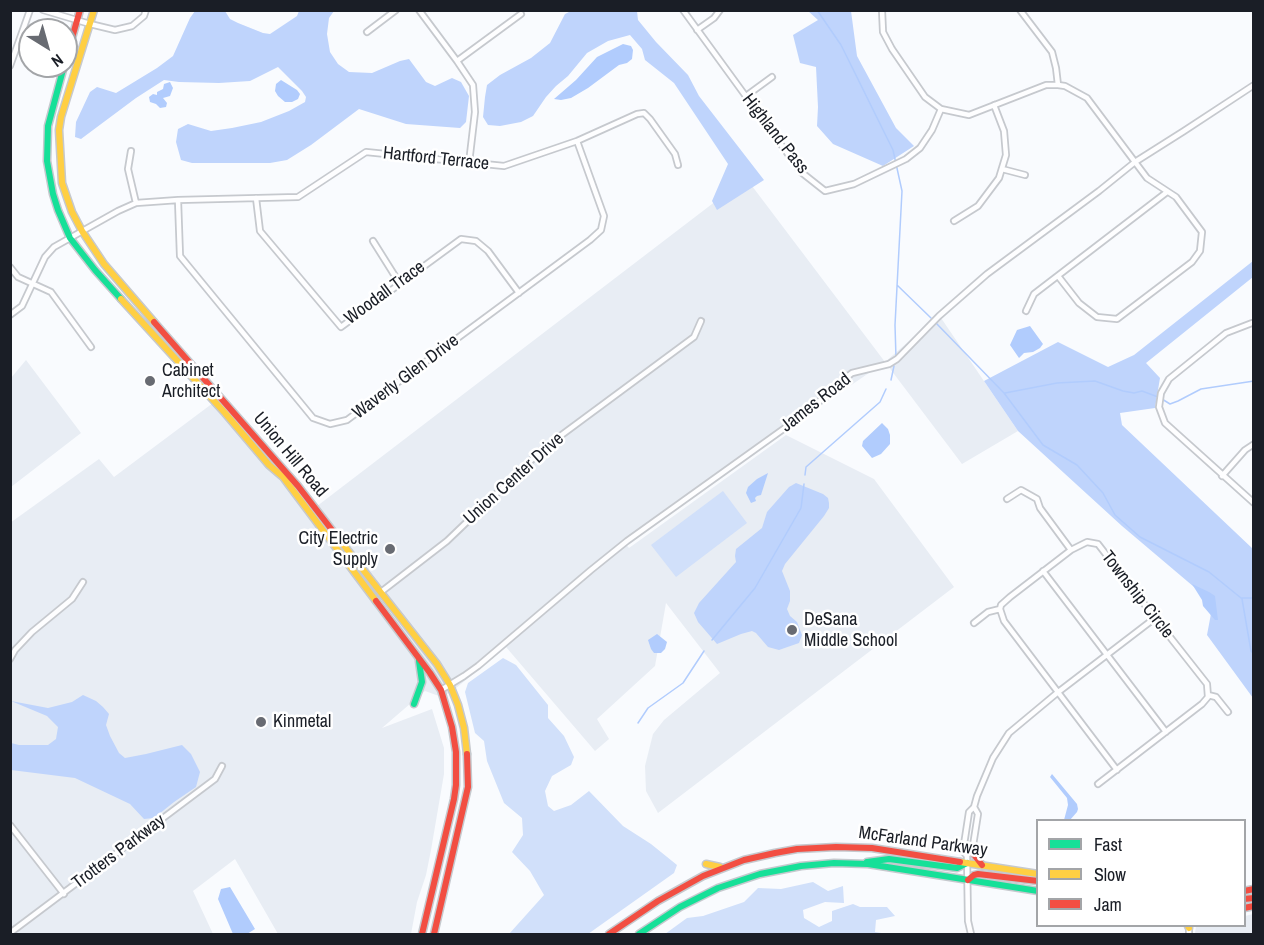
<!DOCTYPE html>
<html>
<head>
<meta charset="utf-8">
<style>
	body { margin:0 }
	#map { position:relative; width:1264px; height:945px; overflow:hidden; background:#f9fbfe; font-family:"Archivo Narrow",sans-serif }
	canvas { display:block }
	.frame { position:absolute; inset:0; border:12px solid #1a1e26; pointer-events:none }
	.legend { position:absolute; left:1036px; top:819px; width:210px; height:108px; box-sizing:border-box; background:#fff; border:2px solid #a3a5a8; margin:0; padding:8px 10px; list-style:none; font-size:18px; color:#1a1e26 }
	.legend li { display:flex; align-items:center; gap:12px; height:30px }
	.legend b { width:30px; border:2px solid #a3a5a8 }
	.north { position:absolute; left:18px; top:18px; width:60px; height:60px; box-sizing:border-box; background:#fff; border:2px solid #a3a5a8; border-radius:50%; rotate:143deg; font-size:16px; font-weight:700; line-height:24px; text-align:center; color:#1a1e26 }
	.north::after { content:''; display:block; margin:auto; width:21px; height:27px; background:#686b72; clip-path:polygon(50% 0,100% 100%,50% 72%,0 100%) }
</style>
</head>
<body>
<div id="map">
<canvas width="1264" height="945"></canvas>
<div class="frame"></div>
<ul class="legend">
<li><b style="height:8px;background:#16e098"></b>Fast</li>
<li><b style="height:8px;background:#ffcf43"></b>Slow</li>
<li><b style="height:8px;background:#f24e42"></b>Jam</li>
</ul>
<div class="north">N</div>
</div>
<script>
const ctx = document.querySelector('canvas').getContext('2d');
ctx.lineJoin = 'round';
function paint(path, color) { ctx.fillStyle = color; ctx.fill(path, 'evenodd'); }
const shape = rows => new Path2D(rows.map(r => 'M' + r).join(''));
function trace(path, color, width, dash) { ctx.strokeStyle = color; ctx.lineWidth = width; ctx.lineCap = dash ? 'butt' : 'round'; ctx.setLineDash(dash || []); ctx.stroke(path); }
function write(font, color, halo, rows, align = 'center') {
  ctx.font = font + ' "Archivo Narrow",sans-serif'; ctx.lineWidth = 5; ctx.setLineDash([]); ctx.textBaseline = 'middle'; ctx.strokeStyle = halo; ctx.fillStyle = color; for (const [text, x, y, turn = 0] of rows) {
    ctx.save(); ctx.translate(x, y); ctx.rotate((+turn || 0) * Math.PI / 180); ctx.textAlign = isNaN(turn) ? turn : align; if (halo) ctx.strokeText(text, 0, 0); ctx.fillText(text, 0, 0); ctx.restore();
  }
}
paint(shape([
	[746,178,885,362,939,315,1018,431,962,464,885,362,623,541,629,548,786,435,874,479,954,587,658,813,646,791,645,766,653,734,664,720,720,673,666,603,655,666,597,719,609,739,595,751,506,647,450,693,439,696,425,691,382,728,432,709,444,748,444,774,431,850,426,875,417,902,411,934,278,934,235,859,193,891,213,934,11,934,10,523,99,459,114,477,213,403,308,513],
	[26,360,81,433,11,487,11,378],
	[1253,914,1253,934,1195,934,1196,926,1244,926,1245,916]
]), '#e8edf4');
paint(shape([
	[723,491,747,523,676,577,651,545],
	[503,658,516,665,548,705,548,718,564,736,574,757,571,765,552,776,545,791,548,806,554,811,571,805,589,791,623,826,651,844,677,865,674,873,588,934,509,934,544,895,530,871,512,852,523,835,522,818,504,803,487,761,484,741,475,733,465,692,468,683],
	[813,882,828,891,843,886,844,903,825,902,803,910,804,918,819,927,832,921,832,911,853,904,860,907,887,907,895,916,876,920,875,932,888,934,665,934,687,918,703,916,744,902,758,888,781,889]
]), '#d1e0fa');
paint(shape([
	[195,11,225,11,230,19,238,23,263,33,270,34,297,16,299,11,334,11,329,18,327,34,330,52,338,64,349,72,372,73,400,61,409,59,426,82,435,86,452,78,461,82,469,96,466,122,460,128,406,124,359,109,311,145,287,160,270,163,192,163,181,160,176,142,178,129,188,124,211,131,232,128,261,122,289,111,305,102,306,97,302,91,278,67,250,81,219,83,179,82,164,80,136,98,81,139,75,137,76,122,90,92,97,87,116,93,157,68,173,56,190,18],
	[571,11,637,11,638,20,656,42,688,75,699,96,764,180,717,210,712,201,728,164,674,83,645,60,642,49,630,35,608,41,587,53,568,76,556,86,546,97,533,116,521,122,500,126,488,125,483,117,485,97,487,85,500,75,531,58,550,43,565,14],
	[808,11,851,11,857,56,896,128,914,146,883,166,833,144,817,126,818,107,816,67,800,63,793,35,818,20],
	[1253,261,1253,277,1146,363,1160,378,1155,408,1120,413,1122,425,1253,549,1253,698,1207,635,1213,603,1122,526,1018,431,984,381,1058,342,1108,367,1134,355],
	[796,483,823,494,828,498,829,503,829,508,824,516,785,564,782,571,790,591,790,601,787,609,790,616,797,622,802,635,799,643,779,650,768,647,756,633,752,631,741,634,717,644,698,622,694,613,699,603,736,562,735,556,736,549,762,528,767,512,789,487],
	[83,695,96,701,103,707,109,714,106,725,110,736,119,753,125,758,146,754,182,745,191,754,200,772,196,787,174,802,154,818,144,819,130,804,75,778,11,770,11,743,19,745,48,745,56,739,58,727,47,716,11,701,48,708,72,702]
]), '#bfd4fc');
paint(shape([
	[623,44,631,46,633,50,632,59,627,63,619,65,588,88,571,98,561,100,554,99,576,80,597,57],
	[281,80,297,90,300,94,298,99,292,102,285,102,278,96,275,91,276,84],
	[170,82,173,88,170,96,163,98,167,103,166,107,160,108,156,104,150,102,149,97,153,94,157,95,157,92,163,89,164,84],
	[1030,326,1043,344,1040,348,1033,352,1024,353,1019,358,1010,345,1017,330],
	[882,423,888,429,890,435,890,444,881,454,872,458,862,446,863,441],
	[768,473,761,495,757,496,755,498,756,501,751,503,746,493,748,487,757,479],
	[1192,584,1209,592,1215,596,1218,620,1215,620,1203,606,1202,600],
	[657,634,667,642,665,649,661,653,654,653,651,649,648,640],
	[1052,774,1077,804,1078,809,1077,812,1070,820,1064,820,1068,805,1067,798,1050,777],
	[230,887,255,929,247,934,233,934,218,899,221,889]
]), '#b1ccfd');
trace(shape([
	[817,10,841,45,893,150,902,191,895,325,896,358],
	[897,285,931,318],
	[936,323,1004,393,1043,445,1077,465,1103,493,1115,515,1140,537,1209,572,1241,598,1254,598],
	[891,380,894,366],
	[1005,393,1057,383,1095,381,1123,391,1134,393,1142,391,1158,397],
	[1162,399,1170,404,1178,401,1201,389,1254,381],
	[805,475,806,467,880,402,886,389],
	[1242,599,1251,651,1254,654],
	[712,640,755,588,801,508,804,484],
	[638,723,648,708,683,683,704,651]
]), '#b1ccfd', 1.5);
const street = shape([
	[43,10,90,24,115,30,132,26,144,16,146,10],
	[419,10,457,61,473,85,475,112,469,163],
	[683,10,801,172,825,191,854,184,906,159,920,148,932,130,941,109],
	[882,10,883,32,892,49,925,97,941,109,969,115,1046,85,1058,85,1065,86,1087,98,1147,178,1176,197,1202,232,1200,251,1192,262,1117,319,1097,317,1079,303,1058,276],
	[1020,10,1052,52,1056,68,1058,85],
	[697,30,714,18,720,10],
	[367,32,396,10],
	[457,61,521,14],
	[10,66,30,10],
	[746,96,772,77],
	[131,151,128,169,136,203],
	[1002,169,1025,175],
	[256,198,260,231,341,327,461,239,476,241,488,251,519,293],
	[178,200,180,256,313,418,330,424,347,420,590,240,601,230,604,216,577,141],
	[954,221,978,206,999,178,1006,155,1004,131,994,105],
	[373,241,400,284],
	[10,267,18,277,51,292,91,347],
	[1026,311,1034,294,1167,192],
	[10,315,22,306,45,257,54,247,118,211,136,203,178,200,298,197,366,152,504,166,577,141,637,114,644,113,650,119,675,154,678,165],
	[1252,323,1226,333,1169,379,1161,393,1159,407,1165,423,1254,503],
	[1222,476,1245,450,1254,444],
	[1007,499,1021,490,1037,499,1040,508,1071,550],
	[1043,571,1166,732],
	[381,592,447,541,544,448,694,337,701,321],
	[974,623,988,612,1000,609],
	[10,659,15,650,32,632,72,599,83,582],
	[441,690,464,676,478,666,591,570,627,541,810,410,838,384,852,373,889,364,897,359,939,316,987,274,1099,191,1135,162,1184,131,1254,85],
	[1208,695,1216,697,1228,712],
	[1098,784,1202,704,1208,697,1207,684,1155,618,1098,544,1087,542,1071,550,1010,597,1001,605,1000,609,1004,621,1117,770],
	[10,825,64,894],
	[970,853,972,852,978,814,974,807],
	[1189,926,1189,934],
	[10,933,215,779,222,766],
	[971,934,968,921,967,856,963,851,969,812,974,807,977,796,993,758,1009,733,1057,693,1155,618]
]);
const fast = shape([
	[64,66,48,126,47,161,53,194,58,210,70,238,95,270,121,299],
	[414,704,422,682,419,661],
	[867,862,889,859,957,868,967,863],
	[639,934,680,907,718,888,760,874,801,866,834,863,868,864,1038,891]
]);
const slow = shape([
	[94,10,61,117,59,130,62,183,72,212,82,231,104,264,154,322],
	[121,299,225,413,269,465,283,477,376,601],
	[342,543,437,664,450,685,458,705,464,728,467,754],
	[960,862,1038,874],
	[706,864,720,867],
	[1188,926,1189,928]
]);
const jam = shape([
	[66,59,80,10],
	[154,322,298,486,342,543],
	[376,601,430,673,441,690,452,727,456,752,456,785,454,799,422,934],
	[972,852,982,865],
	[968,880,974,875,978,874,1038,881],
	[1244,891,1254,889],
	[1244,899,1254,898],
	[1244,908,1254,906],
	[434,934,468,787,467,754],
	[609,934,658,901,703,876,744,860,775,853,797,849,836,847,872,848,960,862]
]);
trace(street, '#c6c9ce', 8);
trace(fast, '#c6c9ce', 9);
trace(slow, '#c6c9ce', 9);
trace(jam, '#c6c9ce', 9);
trace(street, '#fefeff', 4.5);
trace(fast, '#16e098', 6);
trace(slow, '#ffcf43', 6);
trace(jam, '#f24e42', 6);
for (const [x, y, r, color] of [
	[150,381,6,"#686b72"],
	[390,549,6,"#686b72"],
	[792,630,6,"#686b72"],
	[261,722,6,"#686b72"]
]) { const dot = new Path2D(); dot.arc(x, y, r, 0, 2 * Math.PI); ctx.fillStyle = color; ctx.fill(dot); trace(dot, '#fff', 2); }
write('18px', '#1a1e26', '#fff', [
	["Highland Pass",775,134,52],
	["Hartford Terrace",436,159,6],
	["Woodall Trace",385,293,-36],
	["Waverly Glen Drive",406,377,-37],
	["James Road",816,403,-38],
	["Union Hill Road",290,455,50],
	["Union Center Drive",514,479,-42],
	["Township Circle",1137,595,52],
	["McFarland Parkway",923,842,8],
	["Trotters Parkway",119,852,-37]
]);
write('18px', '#1a1e26', '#fff', [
	["Cabinet",162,371],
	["Architect",162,392],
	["City Electric",378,539,"right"],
	["Supply",378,560,"right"],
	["DeSana",804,620],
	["Middle School",804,641],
	["Kinmetal",273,722]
], 'left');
</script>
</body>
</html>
